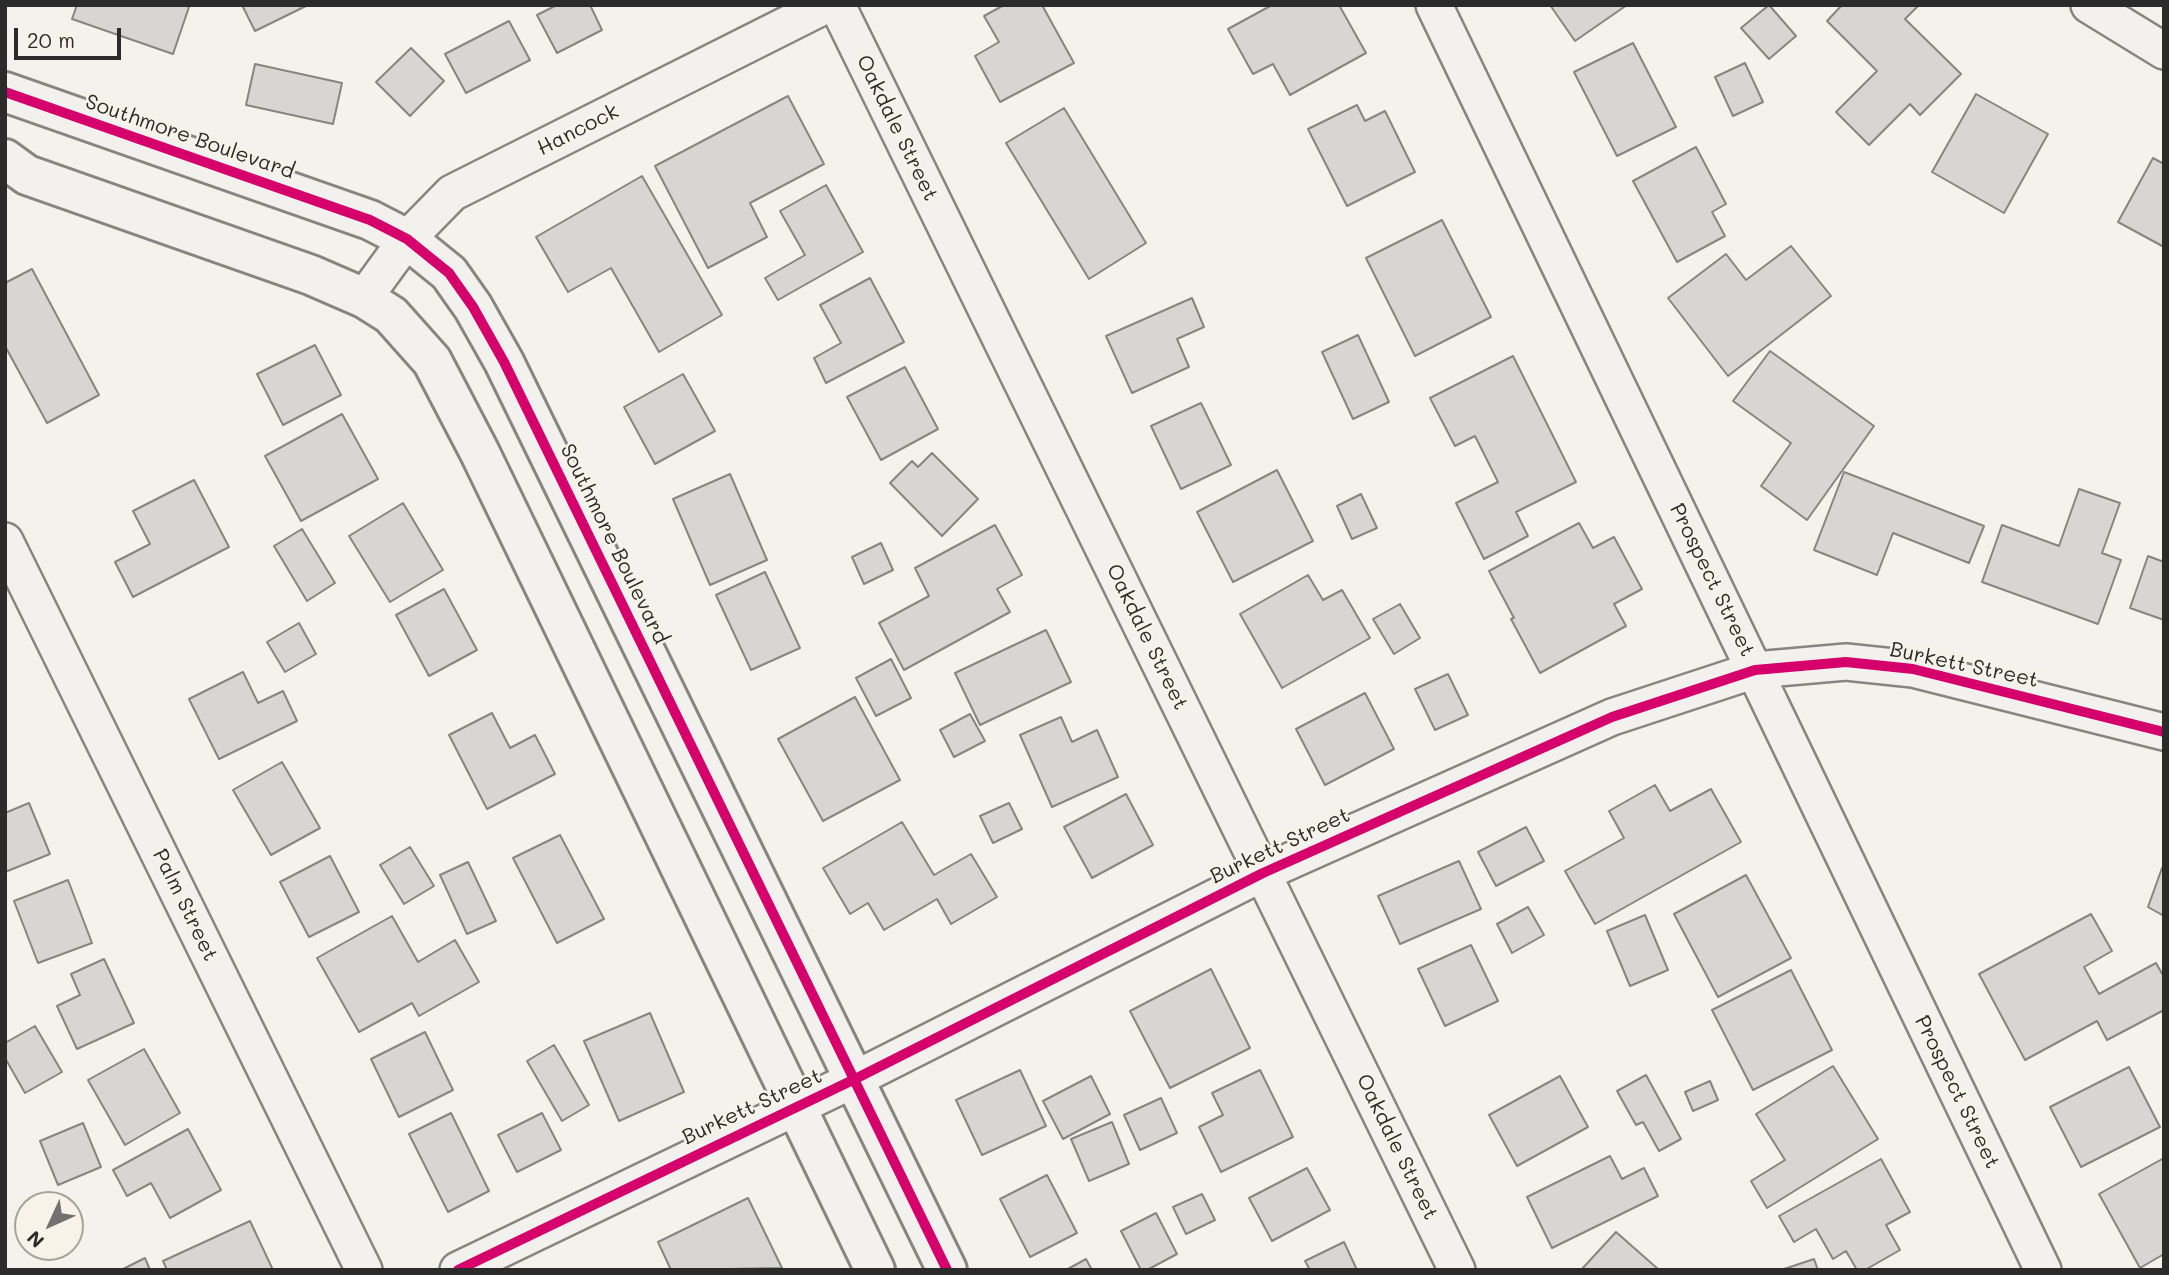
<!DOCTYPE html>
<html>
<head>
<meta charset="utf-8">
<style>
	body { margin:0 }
	#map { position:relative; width:2169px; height:1275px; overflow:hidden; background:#f4f2ec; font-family:Mali,sans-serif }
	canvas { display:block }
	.frame { position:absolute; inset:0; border:7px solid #2b2b2b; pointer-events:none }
	.north { position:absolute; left:14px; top:1191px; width:70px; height:70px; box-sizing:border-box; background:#f7f3e8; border:2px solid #a5a39c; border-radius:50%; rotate:225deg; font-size:19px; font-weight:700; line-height:28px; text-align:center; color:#2b2b2b }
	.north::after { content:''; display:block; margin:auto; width:24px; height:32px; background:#71716f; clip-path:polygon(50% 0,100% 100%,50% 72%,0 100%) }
	.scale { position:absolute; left:14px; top:28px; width:107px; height:32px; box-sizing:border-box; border:4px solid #2b2b2b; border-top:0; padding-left:9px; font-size:21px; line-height:24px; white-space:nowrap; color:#2b2b2b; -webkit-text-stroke:5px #f7f3e8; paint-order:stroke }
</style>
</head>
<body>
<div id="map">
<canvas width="2169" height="1275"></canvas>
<div class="frame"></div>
<div class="north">N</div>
<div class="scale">20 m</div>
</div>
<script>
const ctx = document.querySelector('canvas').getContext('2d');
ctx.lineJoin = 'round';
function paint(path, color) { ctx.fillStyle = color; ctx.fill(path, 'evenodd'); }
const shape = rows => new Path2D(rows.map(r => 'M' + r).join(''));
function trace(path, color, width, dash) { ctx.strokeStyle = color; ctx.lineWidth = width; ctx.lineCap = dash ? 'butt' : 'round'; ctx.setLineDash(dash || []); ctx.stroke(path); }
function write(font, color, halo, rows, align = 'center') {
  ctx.font = font + ' Mali,sans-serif'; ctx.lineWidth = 5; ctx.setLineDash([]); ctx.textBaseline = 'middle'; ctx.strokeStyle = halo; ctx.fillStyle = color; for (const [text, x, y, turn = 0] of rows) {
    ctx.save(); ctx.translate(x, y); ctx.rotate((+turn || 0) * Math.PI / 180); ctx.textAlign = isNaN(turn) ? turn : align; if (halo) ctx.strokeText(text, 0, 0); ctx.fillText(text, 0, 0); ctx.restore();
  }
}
const building = shape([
	[77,5,184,5,189,7,173,54,72,19,77,5],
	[242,5,308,5,255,31,242,5],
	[557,5,590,5,602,30,557,53,537,15,557,5],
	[1004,5,1042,5,1074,63,1000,102,975,56,999,42,984,16,1004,5],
	[1272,5,1339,5,1366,53,1290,95,1273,64,1253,74,1228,29,1272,5],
	[1550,5,1627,5,1575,41,1550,5],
	[1769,5,1796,36,1769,59,1741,28,1769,5],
	[1842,5,1919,5,1905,19,1961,74,1920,115,1910,104,1869,145,1836,112,1877,71,1827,21,1842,5],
	[509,21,530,60,466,93,445,54,509,21],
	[1633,43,1676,127,1617,156,1574,72,1633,43],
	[411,48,444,81,410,116,376,82,411,48],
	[1745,63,1763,102,1733,116,1715,77,1745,63],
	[255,64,342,83,333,124,246,105,255,64],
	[1976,94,2048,134,2004,213,1932,172,1976,94],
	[788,96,824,164,750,203,767,237,708,268,655,166,788,96],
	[1357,105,1365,121,1385,111,1415,172,1347,206,1308,129,1357,105],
	[1064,108,1146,243,1089,279,1006,143,1064,108],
	[1696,147,1726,204,1712,212,1725,236,1677,262,1633,181,1696,147],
	[2153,158,2164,164,2164,247,2118,222,2153,158],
	[642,176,722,315,659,352,611,268,568,292,536,237,642,176],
	[826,185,863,252,778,300,765,278,805,255,780,211,826,185],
	[1442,220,1491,317,1415,356,1366,258,1442,220],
	[1791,246,1831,296,1728,376,1668,298,1726,254,1746,280,1791,246],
	[32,269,99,395,47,423,5,346,5,283,32,269],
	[870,278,904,342,826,383,814,358,841,343,820,305,870,278],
	[1192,298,1204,327,1177,339,1189,367,1132,393,1106,336,1192,298],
	[1358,335,1389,402,1353,419,1322,352,1358,335],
	[315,345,341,395,283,425,257,374,315,345],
	[1770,351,1874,426,1807,520,1761,486,1791,443,1733,401,1770,351],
	[1513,356,1576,482,1516,512,1528,536,1484,559,1456,503,1498,482,1475,436,1455,446,1430,398,1513,356],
	[905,367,938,429,881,460,847,397,905,367],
	[683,374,715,431,655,464,624,407,683,374],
	[1201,403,1231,465,1181,489,1151,426,1201,403],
	[342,414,378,479,301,521,265,456,342,414],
	[932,453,978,499,942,536,890,483,912,461,918,467,932,453],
	[1277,470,1313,541,1233,582,1197,512,1277,470],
	[1844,472,1984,526,1969,563,1893,533,1877,575,1814,550,1844,472],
	[730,474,767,560,710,585,673,499,730,474],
	[194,480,229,547,133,597,115,562,150,544,133,511,194,480],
	[2079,489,2120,503,2102,553,2121,560,2098,624,1982,582,2002,525,2059,546,2079,489],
	[1361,494,1377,528,1352,539,1337,506,1361,494],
	[403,503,443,570,390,602,349,536,403,503],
	[1579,523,1593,548,1614,537,1642,589,1614,604,1626,626,1540,673,1511,619,1514,618,1489,571,1579,523],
	[995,525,1022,575,997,589,1010,612,904,670,879,623,929,596,915,568,995,525],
	[302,529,335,583,307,601,274,546,302,529],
	[881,543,893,570,864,584,852,557,881,543],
	[2148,556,2164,562,2164,620,2130,608,2148,556],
	[765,572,800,648,751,670,716,595,765,572],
	[1308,575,1323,600,1342,590,1370,638,1282,688,1240,614,1308,575],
	[444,589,477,650,429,676,396,615,444,589],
	[1400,604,1420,638,1394,654,1373,619,1400,604],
	[299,623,316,654,285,672,267,642,299,623],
	[1046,630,1071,682,980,725,955,673,1046,630],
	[891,659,911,698,876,716,856,678,891,659],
	[243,672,258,703,283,691,297,721,219,759,189,699,243,672],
	[1448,674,1468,715,1435,730,1415,689,1448,674],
	[1365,693,1394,749,1325,785,1296,729,1365,693],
	[855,697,900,780,823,821,778,739,855,697],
	[492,713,510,748,535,735,555,774,487,809,449,735,492,713],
	[970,714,985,741,954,757,940,730,970,714],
	[1061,717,1072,742,1097,730,1118,777,1052,807,1020,735,1061,717],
	[282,762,320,828,271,855,233,790,282,762],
	[1655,785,1670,811,1711,789,1741,842,1595,924,1565,871,1624,838,1609,811,1655,785],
	[1126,794,1153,845,1092,878,1064,827,1126,794],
	[29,803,50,854,5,872,5,813,29,803],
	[1009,803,1022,829,993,843,980,816,1009,803],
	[902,822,934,875,971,854,997,897,951,924,937,899,884,930,868,903,850,914,823,868,902,822],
	[1526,827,1544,861,1496,886,1478,852,1526,827],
	[560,835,604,919,557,943,513,858,560,835],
	[410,847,434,886,404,904,380,865,410,847],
	[330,856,359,912,309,937,280,882,330,856],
	[1459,861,1481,909,1400,944,1378,896,1459,861],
	[468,862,496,921,467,934,440,875,468,862],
	[2162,868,2164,869,2164,916,2148,907,2162,868],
	[1746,875,1791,958,1718,997,1674,914,1746,875],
	[68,880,92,943,38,963,14,901,68,880],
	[1528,907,1544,935,1512,953,1497,924,1528,907],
	[2091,914,2112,951,2084,967,2099,994,2156,963,2164,977,2164,1010,2107,1040,2097,1021,2025,1060,1979,974,2091,914],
	[1645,915,1668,970,1630,986,1607,931,1645,915],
	[392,916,418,962,455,940,479,982,419,1016,412,1003,359,1032,317,958,392,916],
	[1471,945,1498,1001,1445,1026,1418,969,1471,945],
	[104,959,134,1023,77,1049,57,1006,80,995,71,974,104,959],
	[1211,969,1250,1048,1170,1088,1130,1011,1211,969],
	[1791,970,1832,1050,1753,1090,1712,1010,1791,970],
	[650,1013,684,1092,619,1121,584,1041,650,1013],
	[35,1026,62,1072,25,1093,5,1058,5,1043,35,1026],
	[425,1032,453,1090,399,1117,371,1059,425,1032],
	[554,1045,589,1105,562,1121,527,1061,554,1045],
	[144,1049,180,1113,125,1145,88,1080,144,1049],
	[1833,1066,1878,1139,1767,1208,1751,1181,1785,1160,1756,1114,1833,1066],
	[2129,1067,2160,1127,2081,1167,2050,1107,2129,1067],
	[1020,1070,1046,1126,982,1155,956,1100,1020,1070],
	[1260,1070,1293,1137,1221,1172,1199,1127,1223,1115,1212,1093,1260,1070],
	[1646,1075,1681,1139,1659,1151,1643,1122,1636,1125,1617,1091,1646,1075],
	[1091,1076,1110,1114,1063,1139,1043,1101,1091,1076],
	[1560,1076,1588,1127,1517,1166,1489,1115,1560,1076],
	[1710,1081,1718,1100,1693,1111,1685,1092,1710,1081],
	[1161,1098,1177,1133,1140,1150,1124,1115,1161,1098],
	[451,1113,489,1191,448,1212,409,1134,451,1113],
	[542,1113,561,1150,517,1172,498,1135,542,1113],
	[1112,1122,1129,1164,1089,1181,1071,1139,1112,1122],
	[83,1123,101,1167,58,1185,40,1141,83,1123],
	[188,1129,221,1190,170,1218,151,1183,127,1196,113,1170,188,1129],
	[1610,1156,1622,1179,1644,1168,1658,1196,1552,1248,1527,1197,1610,1156],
	[2164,1158,2164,1254,2140,1268,2099,1194,2164,1158],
	[1881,1159,1910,1212,1886,1225,1900,1250,1865,1270,1857,1270,1846,1251,1833,1259,1816,1229,1794,1242,1779,1216,1881,1159],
	[1307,1168,1330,1210,1272,1241,1249,1198,1307,1168],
	[1047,1175,1077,1233,1030,1257,1000,1199,1047,1175],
	[1202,1194,1215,1220,1186,1234,1173,1207,1202,1194],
	[748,1198,782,1268,671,1270,658,1242,748,1198],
	[1156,1213,1177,1254,1147,1270,1141,1270,1121,1231,1156,1213],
	[250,1221,273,1270,167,1270,163,1261,250,1221],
	[1616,1232,1658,1269,1657,1270,1581,1270,1616,1232],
	[1344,1242,1357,1270,1310,1270,1305,1261,1344,1242],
	[145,1258,150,1270,121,1270,145,1258],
	[1086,1259,1092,1270,1066,1270,1086,1259],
	[1814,1259,1818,1270,1781,1270,1814,1259]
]);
paint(building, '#d7d6d2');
trace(building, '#858582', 2);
const street = shape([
	[837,5,1457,1270],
	[1434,5,2043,1270],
	[2089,5,2164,51],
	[364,298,407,239,452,193,826,5],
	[5,541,364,1270],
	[458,1270,855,1079,1263,873,1612,717,1755,670,1846,662,1913,669,2164,732]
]);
const secondary = shape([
	[5,92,370,220,407,239,449,273,473,307,504,362,947,1270],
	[5,159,27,175,311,275,364,298,391,315,432,361,480,453,875,1270]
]);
trace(street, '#858582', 40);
trace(secondary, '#858582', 44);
trace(street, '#f2f1ed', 35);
trace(secondary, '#f2f1ed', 38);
trace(shape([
	[5,92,370,220,407,239,449,273,473,307,504,362,947,1270],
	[458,1270,855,1079,1263,873,1612,717,1755,670,1846,662,1913,669,2164,732]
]), '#d6006c', 10);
write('21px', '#2b2b2b', '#f7f3e8', [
	["Oakdale Street",897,128,64],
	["Hancock",578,130,-27],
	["Southmore Boulevard",190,137,19],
	["Southmore Boulevard",614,544,64],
	["Prospect Street",1712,580,64],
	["Oakdale Street",1147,637,64],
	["Burkett Street",1964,665,12],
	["Burkett Street",1280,846,-25],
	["Palm Street",185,905,64],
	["Prospect Street",1957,1092,64],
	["Burkett Street",752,1107,-25],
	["Oakdale Street",1397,1147,64]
]);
</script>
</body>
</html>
